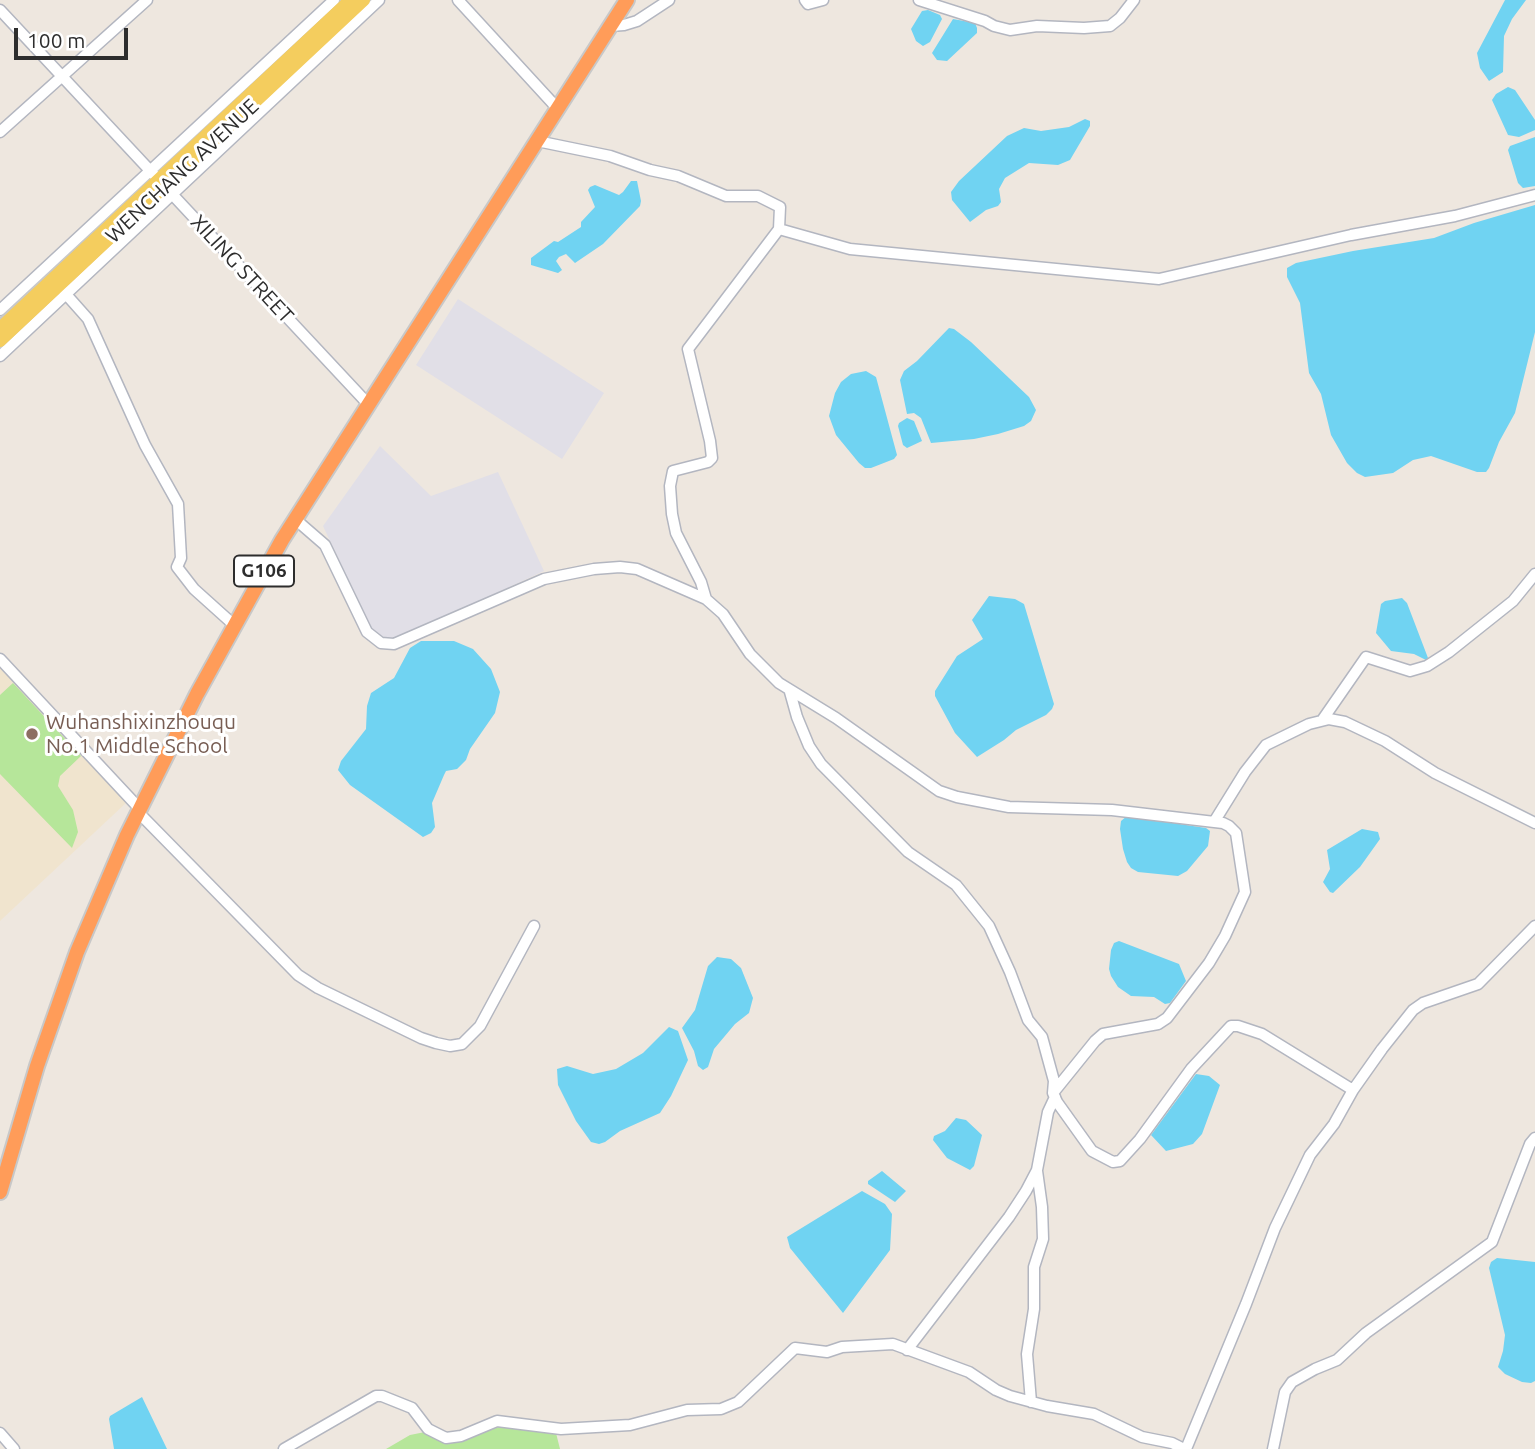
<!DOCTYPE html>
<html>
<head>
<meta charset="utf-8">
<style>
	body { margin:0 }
	#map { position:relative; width:1535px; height:1449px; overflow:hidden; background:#eee7df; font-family:Ubuntu,sans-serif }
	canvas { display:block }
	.scale { position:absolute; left:14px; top:28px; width:114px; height:32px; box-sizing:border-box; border:4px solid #2d2d2d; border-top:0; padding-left:9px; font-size:21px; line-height:24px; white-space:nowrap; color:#2d2d2d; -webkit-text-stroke:5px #fff; paint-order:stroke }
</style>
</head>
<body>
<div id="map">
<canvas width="1535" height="1449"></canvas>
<div class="scale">100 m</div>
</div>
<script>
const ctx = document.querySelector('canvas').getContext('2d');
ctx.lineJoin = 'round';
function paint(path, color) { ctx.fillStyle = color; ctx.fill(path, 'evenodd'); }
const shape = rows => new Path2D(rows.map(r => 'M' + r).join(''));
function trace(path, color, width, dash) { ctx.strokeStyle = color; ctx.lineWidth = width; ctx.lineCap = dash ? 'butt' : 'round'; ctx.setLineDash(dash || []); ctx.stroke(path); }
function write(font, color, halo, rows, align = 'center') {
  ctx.font = font + ' Ubuntu,sans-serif'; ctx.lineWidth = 6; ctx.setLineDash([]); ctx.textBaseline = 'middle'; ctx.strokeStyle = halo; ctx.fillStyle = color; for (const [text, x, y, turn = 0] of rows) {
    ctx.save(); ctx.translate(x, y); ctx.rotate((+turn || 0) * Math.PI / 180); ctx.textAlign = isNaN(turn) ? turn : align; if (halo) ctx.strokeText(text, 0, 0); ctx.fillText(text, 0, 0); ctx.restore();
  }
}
paint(shape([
	[458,299,604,393,562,459,416,365],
	[380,446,431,496,498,472,544,571,389,643,375,637,323,526]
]), '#e1dfe7');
paint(shape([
	[0,665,127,802,0,921]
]), '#f0e4ce');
paint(shape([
	[13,683,81,756,60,776,58,786,73,810,78,832,72,848,0,774,0,695],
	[499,1427,556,1433,560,1449,386,1449,410,1435,425,1432,441,1441,453,1443]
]), '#b6e69a');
paint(shape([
	[1505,0,1526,0,1512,19,1504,36,1503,72,1489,81,1480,68,1477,53],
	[928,10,940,15,942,19,930,42,923,46,916,41,911,29,922,11],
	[953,19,975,23,977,28,977,33,947,61,937,60,932,53],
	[1508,87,1515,90,1535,120,1535,130,1519,137,1508,135,1492,100,1496,94],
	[1085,119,1090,121,1090,126,1070,160,1058,165,1029,163,1005,178,999,189,1001,202,998,206,986,210,970,222,952,200,951,192,959,181,1007,136,1024,128,1041,131,1069,127],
	[1535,137,1535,186,1523,188,1518,183,1508,150,1510,146],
	[631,181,637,181,641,201,640,206,603,244,575,263,566,254,559,257,556,261,562,270,558,273,531,265,531,258,554,241,558,242,581,227,581,222,595,207,588,190,590,187,595,185,619,195,623,192],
	[1535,205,1535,332,1515,413,1499,442,1489,468,1486,472,1477,472,1431,456,1413,460,1393,473,1365,477,1357,473,1347,463,1331,435,1321,394,1309,373,1300,303,1287,277,1287,268,1296,263,1353,251,1434,238,1474,223],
	[949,328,954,329,971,342,1029,397,1036,410,1031,421,1024,426,998,434,974,439,931,443,921,418,914,413,907,414,900,380,904,371,917,361],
	[866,371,876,377,897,455,894,459,871,468,865,468,859,463,836,435,829,416,835,393,841,382,851,374],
	[907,418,914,421,922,441,907,448,903,445,898,426,899,423],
	[989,596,1015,599,1024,604,1054,704,1052,709,1046,715,1016,730,1004,740,977,757,955,733,935,696,935,691,957,656,983,639,972,620],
	[1402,598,1407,603,1428,658,1426,660,1414,654,1391,651,1376,633,1381,604,1385,601],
	[421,641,454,641,473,649,491,669,500,692,495,713,470,749,466,760,457,769,446,771,444,775,432,803,435,827,431,833,423,837,350,785,338,770,341,761,366,729,367,706,371,693,394,678,410,648],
	[1127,816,1206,828,1210,831,1208,846,1187,871,1178,876,1138,872,1131,868,1127,862,1123,849,1120,829,1121,821],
	[1362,829,1378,832,1380,839,1360,867,1333,893,1330,892,1323,882,1330,869,1327,850],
	[1119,941,1179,964,1186,981,1170,1003,1165,1004,1154,997,1131,996,1118,987,1111,976,1109,969,1111,950,1114,943],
	[717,957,731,959,741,968,753,998,749,1013,735,1024,714,1049,708,1067,703,1070,698,1066,694,1051,682,1028,695,1010,708,966],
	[669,1027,678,1031,688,1060,671,1096,660,1113,620,1131,605,1142,599,1144,591,1142,576,1121,558,1085,557,1069,567,1066,593,1074,616,1069,643,1053],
	[1196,1074,1209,1076,1220,1085,1202,1134,1193,1144,1166,1151,1151,1135],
	[956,1118,966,1120,982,1135,974,1166,970,1170,947,1158,933,1140,934,1136,945,1131],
	[882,1171,906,1191,895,1202,868,1184,868,1181],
	[862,1191,885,1204,892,1214,890,1250,843,1313,790,1248,787,1237],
	[1497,1258,1535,1262,1535,1381,1531,1383,1522,1382,1505,1374,1498,1367,1503,1351,1505,1335,1489,1268,1491,1262],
	[142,1397,167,1449,114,1449,109,1419,110,1416]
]), '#70d3f2');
const minor = shape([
	[458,0,558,109],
	[805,0,808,4,823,0],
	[919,0,985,21,994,26,1010,30,1037,26,1084,28,1110,26,1120,18,1134,0],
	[0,10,369,405],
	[610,26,624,25,637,21,669,0],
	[0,132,147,0],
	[537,141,610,156,650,170,678,176,726,196,758,196,780,207,779,229,688,349,710,441,712,458,708,462,673,471,670,486,672,514,676,533,701,582,706,599],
	[779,229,850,249,1159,279,1351,235,1455,216,1535,195],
	[64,292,88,319,145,445,178,504,181,558,177,567,194,589,234,625],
	[0,310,334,0],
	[0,356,379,0],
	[295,519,325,545,367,632,381,643,394,644,544,579,594,569,620,567,637,569,706,599,723,614,750,654,779,683,836,718,939,791,957,797,1009,807,1112,810,1223,823,1229,826,1236,833,1245,892,1225,936,1209,963,1167,1018,1158,1024,1103,1034,1095,1041,1053,1093],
	[0,659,139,808],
	[790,692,797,717,809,746,821,764,908,852,956,885,989,926,1010,972,1028,1020,1042,1037,1054,1081,1053,1093,1057,1102,1092,1151,1113,1162,1120,1161,1140,1139,1191,1069,1231,1026,1238,1026,1262,1034,1353,1090],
	[1323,719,1366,657,1410,671,1427,666,1449,652,1513,601,1535,574],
	[138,812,298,975,318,988,421,1038,436,1043,450,1046,462,1044,480,1026,534,926],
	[1214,822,1245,772,1266,745,1309,724,1329,719,1345,722,1385,741,1435,773,1535,823],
	[907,1350,1009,1217,1026,1191,1037,1170,1048,1112,1055,1097],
	[1031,1402,1027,1354,1034,1309,1034,1267,1043,1239,1042,1207,1037,1171],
	[0,1433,14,1449],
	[284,1449,376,1396,382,1396,412,1408,428,1429,446,1438,461,1436,497,1421,561,1429,630,1425,687,1410,721,1409,738,1402,795,1348,827,1352,842,1347,893,1344,969,1372,996,1390,1010,1396,1047,1406,1094,1414,1142,1437,1172,1443,1184,1449],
	[1186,1449,1246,1304,1275,1228,1310,1155,1334,1124,1353,1090,1382,1049,1413,1010,1423,1003,1478,984,1535,926],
	[1273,1449,1285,1392,1292,1382,1315,1369,1337,1360,1366,1333,1492,1242,1530,1144,1535,1138]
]);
const major = shape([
	[0,328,350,0],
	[0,341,364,0]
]);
const highway = shape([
	[0,1192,37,1066,77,952,127,835,197,694,282,540,627,0]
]);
trace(minor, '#b3b6c0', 13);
trace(major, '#c8c8c8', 16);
trace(highway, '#c8c8c8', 18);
trace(minor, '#fff', 10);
trace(major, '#f4cd5e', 12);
trace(highway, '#ff9c59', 14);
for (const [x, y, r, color] of [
	[32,734,7,"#8d6e63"]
]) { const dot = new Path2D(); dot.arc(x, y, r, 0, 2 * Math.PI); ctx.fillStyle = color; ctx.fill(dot); trace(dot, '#fff', 2.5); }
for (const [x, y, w] of [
	[264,571,60]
]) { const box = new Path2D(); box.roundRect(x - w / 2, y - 15.5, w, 31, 5); ctx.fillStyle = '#fff'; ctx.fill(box); trace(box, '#2d2d2d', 2); }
write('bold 19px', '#2d2d2d', null, [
	["G106",264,571]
]);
write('21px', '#2d2d2d', '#fff', [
	["WENCHANG AVENUE",182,171,-43],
	["XILING STREET",242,269,47]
]);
write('21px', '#785e54', '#fff', [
	["Wuhanshixinzhouqu",46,722],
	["No.1 Middle School",46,746]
], 'left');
</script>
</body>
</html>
